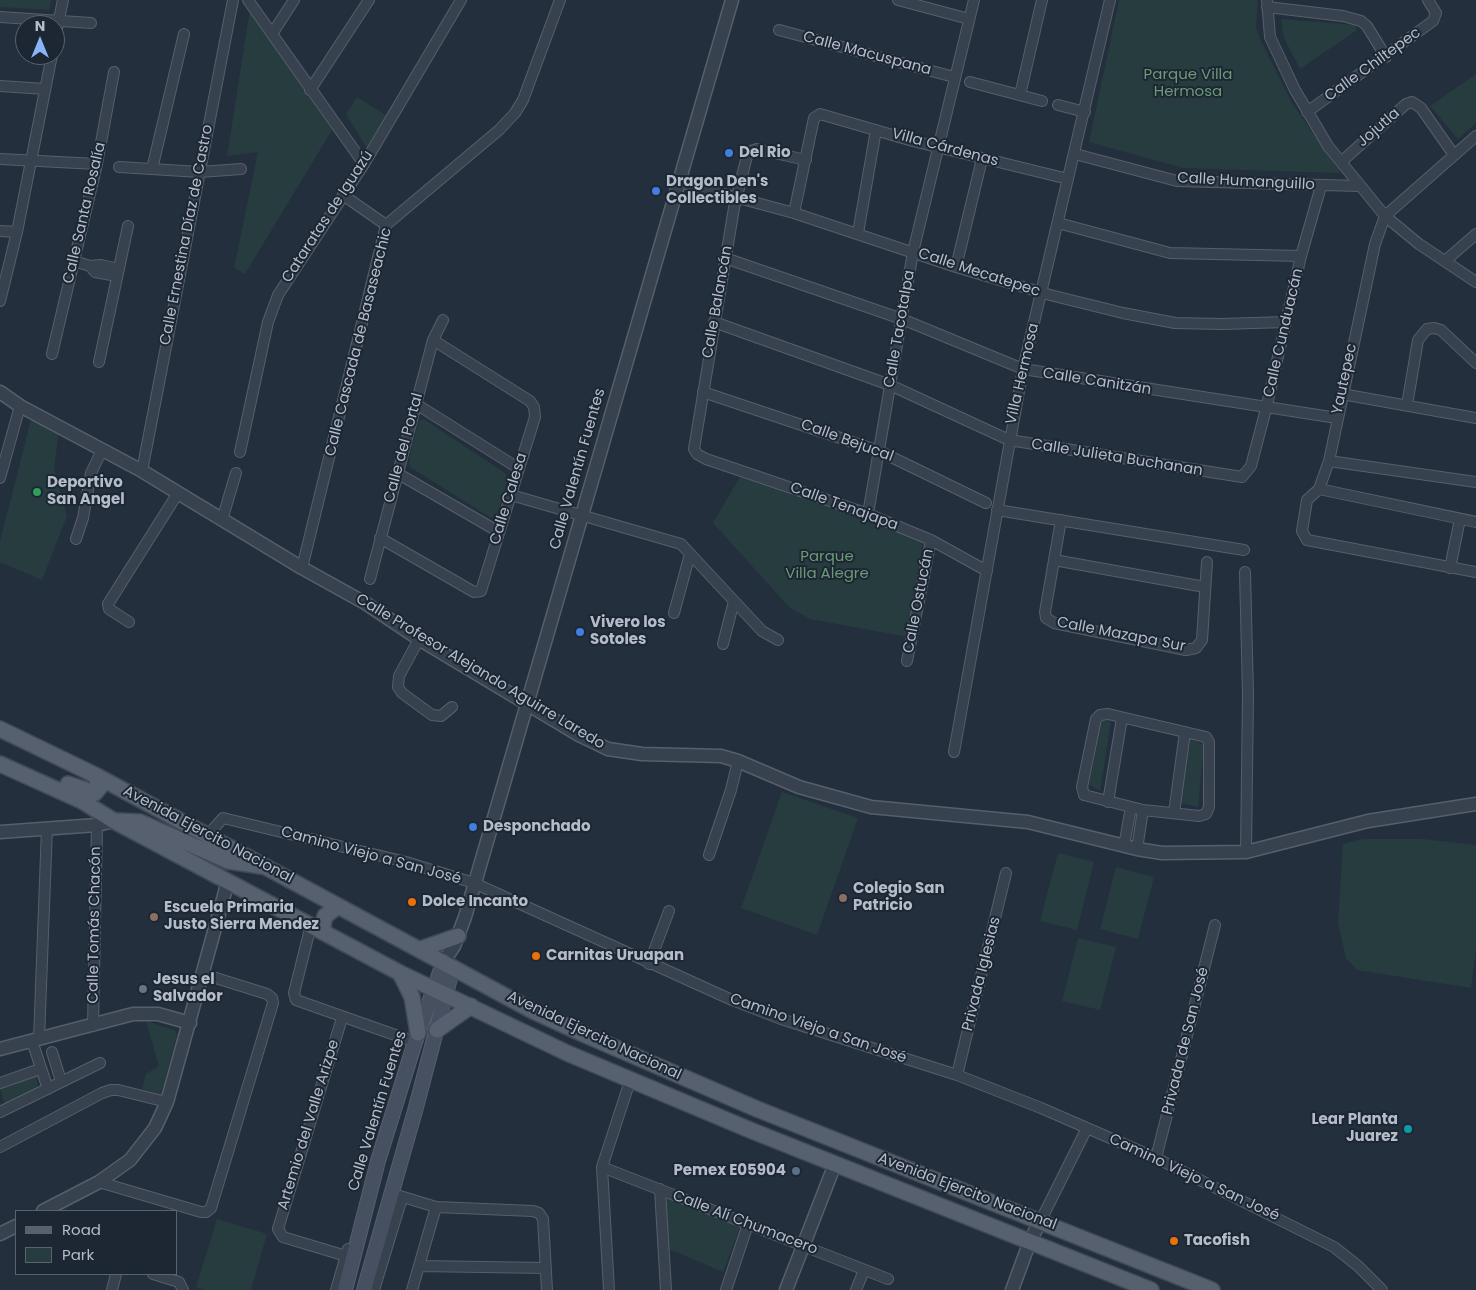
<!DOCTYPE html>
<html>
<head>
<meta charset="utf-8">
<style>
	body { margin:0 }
	#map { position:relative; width:1476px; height:1290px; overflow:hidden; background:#242f3e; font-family:Poppins,sans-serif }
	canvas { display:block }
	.legend { position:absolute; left:15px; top:1210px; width:162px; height:65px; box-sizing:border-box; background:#1d2633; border:1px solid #59626f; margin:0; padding:6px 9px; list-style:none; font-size:15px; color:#b4bcc9 }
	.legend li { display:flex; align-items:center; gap:10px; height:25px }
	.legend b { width:25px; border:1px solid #59626f }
	.north { position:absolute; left:15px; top:15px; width:50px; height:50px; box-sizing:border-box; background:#1d2633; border:1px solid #59626f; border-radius:50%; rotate:0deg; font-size:14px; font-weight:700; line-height:20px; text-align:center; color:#b4bcc9 }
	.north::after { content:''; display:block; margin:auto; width:18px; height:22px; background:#8ab4f8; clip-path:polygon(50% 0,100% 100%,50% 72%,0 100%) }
</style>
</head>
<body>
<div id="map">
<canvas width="1476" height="1290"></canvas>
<ul class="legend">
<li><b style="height:6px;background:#56606e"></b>Road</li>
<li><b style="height:14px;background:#263c3f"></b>Park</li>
</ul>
<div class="north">N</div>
</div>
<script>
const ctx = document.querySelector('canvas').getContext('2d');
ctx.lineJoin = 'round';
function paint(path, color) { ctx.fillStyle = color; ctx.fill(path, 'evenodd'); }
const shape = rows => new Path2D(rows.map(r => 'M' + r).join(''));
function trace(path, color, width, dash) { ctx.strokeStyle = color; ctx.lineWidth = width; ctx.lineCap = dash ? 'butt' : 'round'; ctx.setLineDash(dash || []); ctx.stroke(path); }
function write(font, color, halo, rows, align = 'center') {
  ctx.font = font + ' Poppins,sans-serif'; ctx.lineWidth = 4; ctx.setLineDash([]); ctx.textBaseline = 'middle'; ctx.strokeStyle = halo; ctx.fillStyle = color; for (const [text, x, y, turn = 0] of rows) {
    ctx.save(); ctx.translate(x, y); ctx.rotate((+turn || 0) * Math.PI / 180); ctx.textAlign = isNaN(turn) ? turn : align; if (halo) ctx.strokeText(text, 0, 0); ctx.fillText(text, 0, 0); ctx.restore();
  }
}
paint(shape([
	[0,0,51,0,49,10,0,7],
	[1119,0,1258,0,1256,28,1262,43,1292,103,1341,173,1183,168,1089,142],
	[250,9,332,130,245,274,234,268,258,152,227,156],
	[1281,19,1355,25,1357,30,1300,69,1284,38],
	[1476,74,1476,123,1458,139,1430,106],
	[357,97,387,116,367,148,346,114],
	[32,415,60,425,54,468,67,516,42,580,0,562,0,542],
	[419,420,425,420,505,473,508,479,497,517,491,518,410,467,409,458],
	[740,477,923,540,908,637,810,619,790,608,713,523],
	[1102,720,1111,722,1100,791,1089,785],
	[1190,739,1204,745,1198,807,1179,803],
	[782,792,858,818,817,935,741,908],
	[1363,839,1423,839,1476,845,1476,947,1471,988,1357,970,1346,958,1338,923,1343,844],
	[1058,853,1094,862,1077,930,1040,921],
	[1116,867,1154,877,1138,939,1100,929],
	[1078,938,1116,947,1100,1010,1062,1001],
	[146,1021,174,1030,177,1034,161,1094,142,1089,146,1074,159,1066],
	[36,1076,38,1087,5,1105,0,1089],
	[666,1199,740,1227,723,1272,669,1249],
	[217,1219,267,1234,251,1290,205,1290,196,1287]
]), '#263c3f');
const minor = shape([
	[248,0,364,164],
	[898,0,969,19],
	[1267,0,1270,37,1295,90,1328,146,1385,216,1419,244,1476,282],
	[1267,7,1343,16,1361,21,1367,26,1386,57],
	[0,17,91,23],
	[779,30,954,77],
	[272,34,294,0],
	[55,38,63,0],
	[970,82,1042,101],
	[0,86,45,89],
	[310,90,369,0],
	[1020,95,1042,0],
	[1058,105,1085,112],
	[1307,112,1433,21,1436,13,1428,0],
	[1476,136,1385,216,1375,244,1329,461,1319,489,1307,500,1302,531,1307,540,1476,572],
	[1075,154,1177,181,1360,186],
	[0,159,97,164],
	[806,160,757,149,748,152,734,208,694,449,697,454,706,459,868,514,931,540,987,571],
	[1341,162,1406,104,1412,102,1421,108,1454,155],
	[119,167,200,172,241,169],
	[152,169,184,34],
	[679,182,794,213,956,267,1050,295,1123,313,1175,323,1222,324,1286,322],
	[343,195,386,225],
	[794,213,814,118,820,114,913,141,1068,179],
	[1058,223,1170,253,1301,256],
	[0,231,17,232],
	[858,233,876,130],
	[725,258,902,319,1023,369,1337,418],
	[74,261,90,266,95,272,117,276],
	[1445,261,1476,234],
	[90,266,101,265,119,269],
	[956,267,982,159],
	[0,301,17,232,52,55],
	[714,322,890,385,1009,440,1242,477,1251,466,1266,409,1301,256,1321,186],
	[52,354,97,164,114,72],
	[99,362,128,226],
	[703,392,879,451,986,503],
	[1342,394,1476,418],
	[416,404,518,468],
	[1407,405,1418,340,1427,329,1434,328,1441,330,1476,363],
	[240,452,268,322,278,295,364,164,461,0],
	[1329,461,1476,482],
	[142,471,233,0],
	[397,473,499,532],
	[0,478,20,406],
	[1319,489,1476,522],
	[511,495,681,544,762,631,778,640],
	[997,510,1244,550],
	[868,514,913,252,974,0],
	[222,520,236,473],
	[1061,520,1045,612,1046,618,1054,623,1186,650,1196,648,1202,640,1207,562],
	[380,538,474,592,481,591,535,417,534,407,530,401,433,340],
	[76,539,83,518,91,473,102,450],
	[1054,560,1205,587],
	[302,568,386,225,499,130,515,113,523,100,560,0],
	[1450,568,1460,519],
	[1245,572,1248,694,1246,852],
	[370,579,433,340,443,320],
	[674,613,690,554],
	[129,622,109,609,108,604,178,493],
	[419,639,399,676,398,687,402,693,432,715,441,716,452,707],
	[723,644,734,601],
	[907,661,931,540],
	[1108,714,1206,737,1209,742,1209,807,1206,814,1199,816,1143,810,1084,795,1082,787,1096,719,1100,715,1108,714],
	[954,752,1023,369,1110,0],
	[1108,802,1122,718],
	[1174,813,1185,732],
	[208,835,223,818,406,862,474,883,732,1000,781,1019,957,1075,1041,1108,1156,1158,1334,1247,1358,1266,1382,1290],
	[1124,846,1131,807],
	[1137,849,1143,810],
	[709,855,731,790,738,761],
	[311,925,294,993,296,1000,415,1042],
	[649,964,669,911],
	[342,1018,278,1229,283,1237,346,1256],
	[93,1026,97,825],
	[39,1039,47,828],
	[32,1041,48,1089],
	[52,1052,61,1081],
	[957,1075,1006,873],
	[0,1083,40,1069],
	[0,1112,100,1063],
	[0,1147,102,1093,111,1090,118,1090,167,1102],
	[1156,1158,1215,925],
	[602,1167,888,1279],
	[99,1182,201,1212,206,1212,211,1208,273,1003,272,998,267,994,203,974],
	[660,1189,666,1290],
	[390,1193,436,1207,533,1211,539,1213,543,1219,547,1290],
	[1041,1220,1087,1128],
	[419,1266,546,1268],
	[153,1274,179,1282,183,1290],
	[112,1290,116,1274],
	[336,1290,348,1249],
	[374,1290,402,1198],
	[412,1290,436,1207],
	[609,1290,602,1167,630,1081],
	[726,1290,748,1224],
	[856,1290,864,1270]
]);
const tertiary = shape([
	[0,392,20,406,142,471,302,568,365,603,419,639,579,735,608,749,642,754,721,756,738,761,799,787,871,807,1028,822,1137,849,1162,853,1246,852,1368,821,1476,804],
	[0,832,97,825,114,821],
	[444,961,454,946,465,917,732,0],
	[0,1049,133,1014,158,1014,190,1023],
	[43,1211,99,1182,130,1160,155,1128,167,1102,228,881],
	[0,1234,16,1226],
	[786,1290,835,1164],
	[1012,1290,1030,1241,1041,1220]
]);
const secondary = shape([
	[345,1290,378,1161,415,1042,444,961],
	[364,1290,415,1111,453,967]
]);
const primary = shape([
	[0,729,95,775,533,1011,581,1033,757,1109,1212,1290],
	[0,764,82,801,114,821,400,973,567,1053,750,1130,1151,1290],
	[68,784,95,793,100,787,95,775],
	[118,821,140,822,228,861,261,866],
	[322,930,325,916,338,906],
	[421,949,458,936],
	[400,973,412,997,418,1033],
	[437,1030,471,1006]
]);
trace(minor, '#565f6c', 12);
trace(tertiary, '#565f6c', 15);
trace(secondary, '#565f6c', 16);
trace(primary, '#414a57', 18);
trace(minor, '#38414e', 10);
trace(tertiary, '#38414e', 12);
trace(secondary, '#465061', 14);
trace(primary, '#56606e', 15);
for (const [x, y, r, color] of [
	[729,153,5,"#3f7fe0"],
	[656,191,5,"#3f7fe0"],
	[37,492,5,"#2e9e5b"],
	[580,632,5,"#3f7fe0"],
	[473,827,5,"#3f7fe0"],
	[843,898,5,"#8d6e63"],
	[412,902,5,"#e8710a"],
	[154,917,5,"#8d6e63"],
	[536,956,5,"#e8710a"],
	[143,989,5,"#6b7280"],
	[1408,1129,5,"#0f9aa8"],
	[796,1171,5,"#5c6f8a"],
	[1174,1241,5,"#e8710a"]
]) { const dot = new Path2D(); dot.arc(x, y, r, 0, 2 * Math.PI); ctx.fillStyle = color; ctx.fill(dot); trace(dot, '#1d2633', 2); }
write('15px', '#b4bcc9', '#1d2633', [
	["Calle Macuspana",867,54,15],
	["Calle Chiltepec",1373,65,-36],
	["Jojutla",1379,128,-41],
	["Villa Cárdenas",945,148,15],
	["Calle Humanguillo",1246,182,3],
	["Calle Santa Rosalía",85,213,-77],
	["Cataratas de Iguazú",328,217,-57],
	["Calle Ernestina Díaz de Castro",187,235,-79],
	["Calle Mecatepec",979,273,18],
	["Calle Balancán",718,302,-80],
	["Calle Tacotalpa",900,329,-80],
	["Calle Cunduacán",1284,333,-77],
	["Calle Cascada de Basaseachic",359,342,-76],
	["Villa Hermosa",1023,374,-77],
	["Yautepec",1345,379,-78],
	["Calle Canitzán",1097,382,9],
	["Calle Bejucal",847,441,20],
	["Calle del Portal",404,448,-75],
	["Calle Julieta Buchanan",1117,458,9],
	["Calle Valentín Fuentes",578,469,-74],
	["Calle Calesa",509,499,-73],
	["Calle Tenajapa",844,507,20],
	["Calle Ostucán",919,601,-79],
	["Calle Mazapa Sur",1121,635,11],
	["Calle Profesor Alejando Aguirre Laredo",480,672,31],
	["Avenida Ejercito Nacional",208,835,28],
	["Camino Viejo a San José",371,856,15],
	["Calle Tomás Chacón",95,925,-89],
	["Privada Iglesias",982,974,-76],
	["Camino Viejo a San José",818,1029,19],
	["Avenida Ejercito Nacional",594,1036,25],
	["Privada de San José",1186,1041,-76],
	["Calle Valentín Fuentes",378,1111,-73],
	["Artemio del Valle Arizpe",309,1125,-73],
	["Camino Viejo a San José",1194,1178,25],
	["Avenida Ejercito Nacional",967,1192,21],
	["Calle Alí Chumacero",745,1223,21]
]);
write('15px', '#6b9a76', '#1d2633', [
	["Parque Villa",1188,75],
	["Hermosa",1188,92],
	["Parque",827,557],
	["Villa Alegre",827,574]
]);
write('bold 15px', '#b4bcc9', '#1d2633', [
	["Del Rio",739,153],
	["Dragon Den's",666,182],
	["Collectibles",666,199],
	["Deportivo",47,483],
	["San Angel",47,500],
	["Vivero los",590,623],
	["Sotoles",590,640],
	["Desponchado",483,827],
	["Colegio San",853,889],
	["Patricio",853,906],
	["Dolce Incanto",422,902],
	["Escuela Primaria",164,908],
	["Justo Sierra Mendez",164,925],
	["Carnitas Uruapan",546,956],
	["Jesus el",153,980],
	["Salvador",153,997],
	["Lear Planta",1398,1120,"right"],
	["Juarez",1398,1137,"right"],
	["Pemex E05904",786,1171,"right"],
	["Tacofish",1184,1241]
], 'left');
</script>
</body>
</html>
